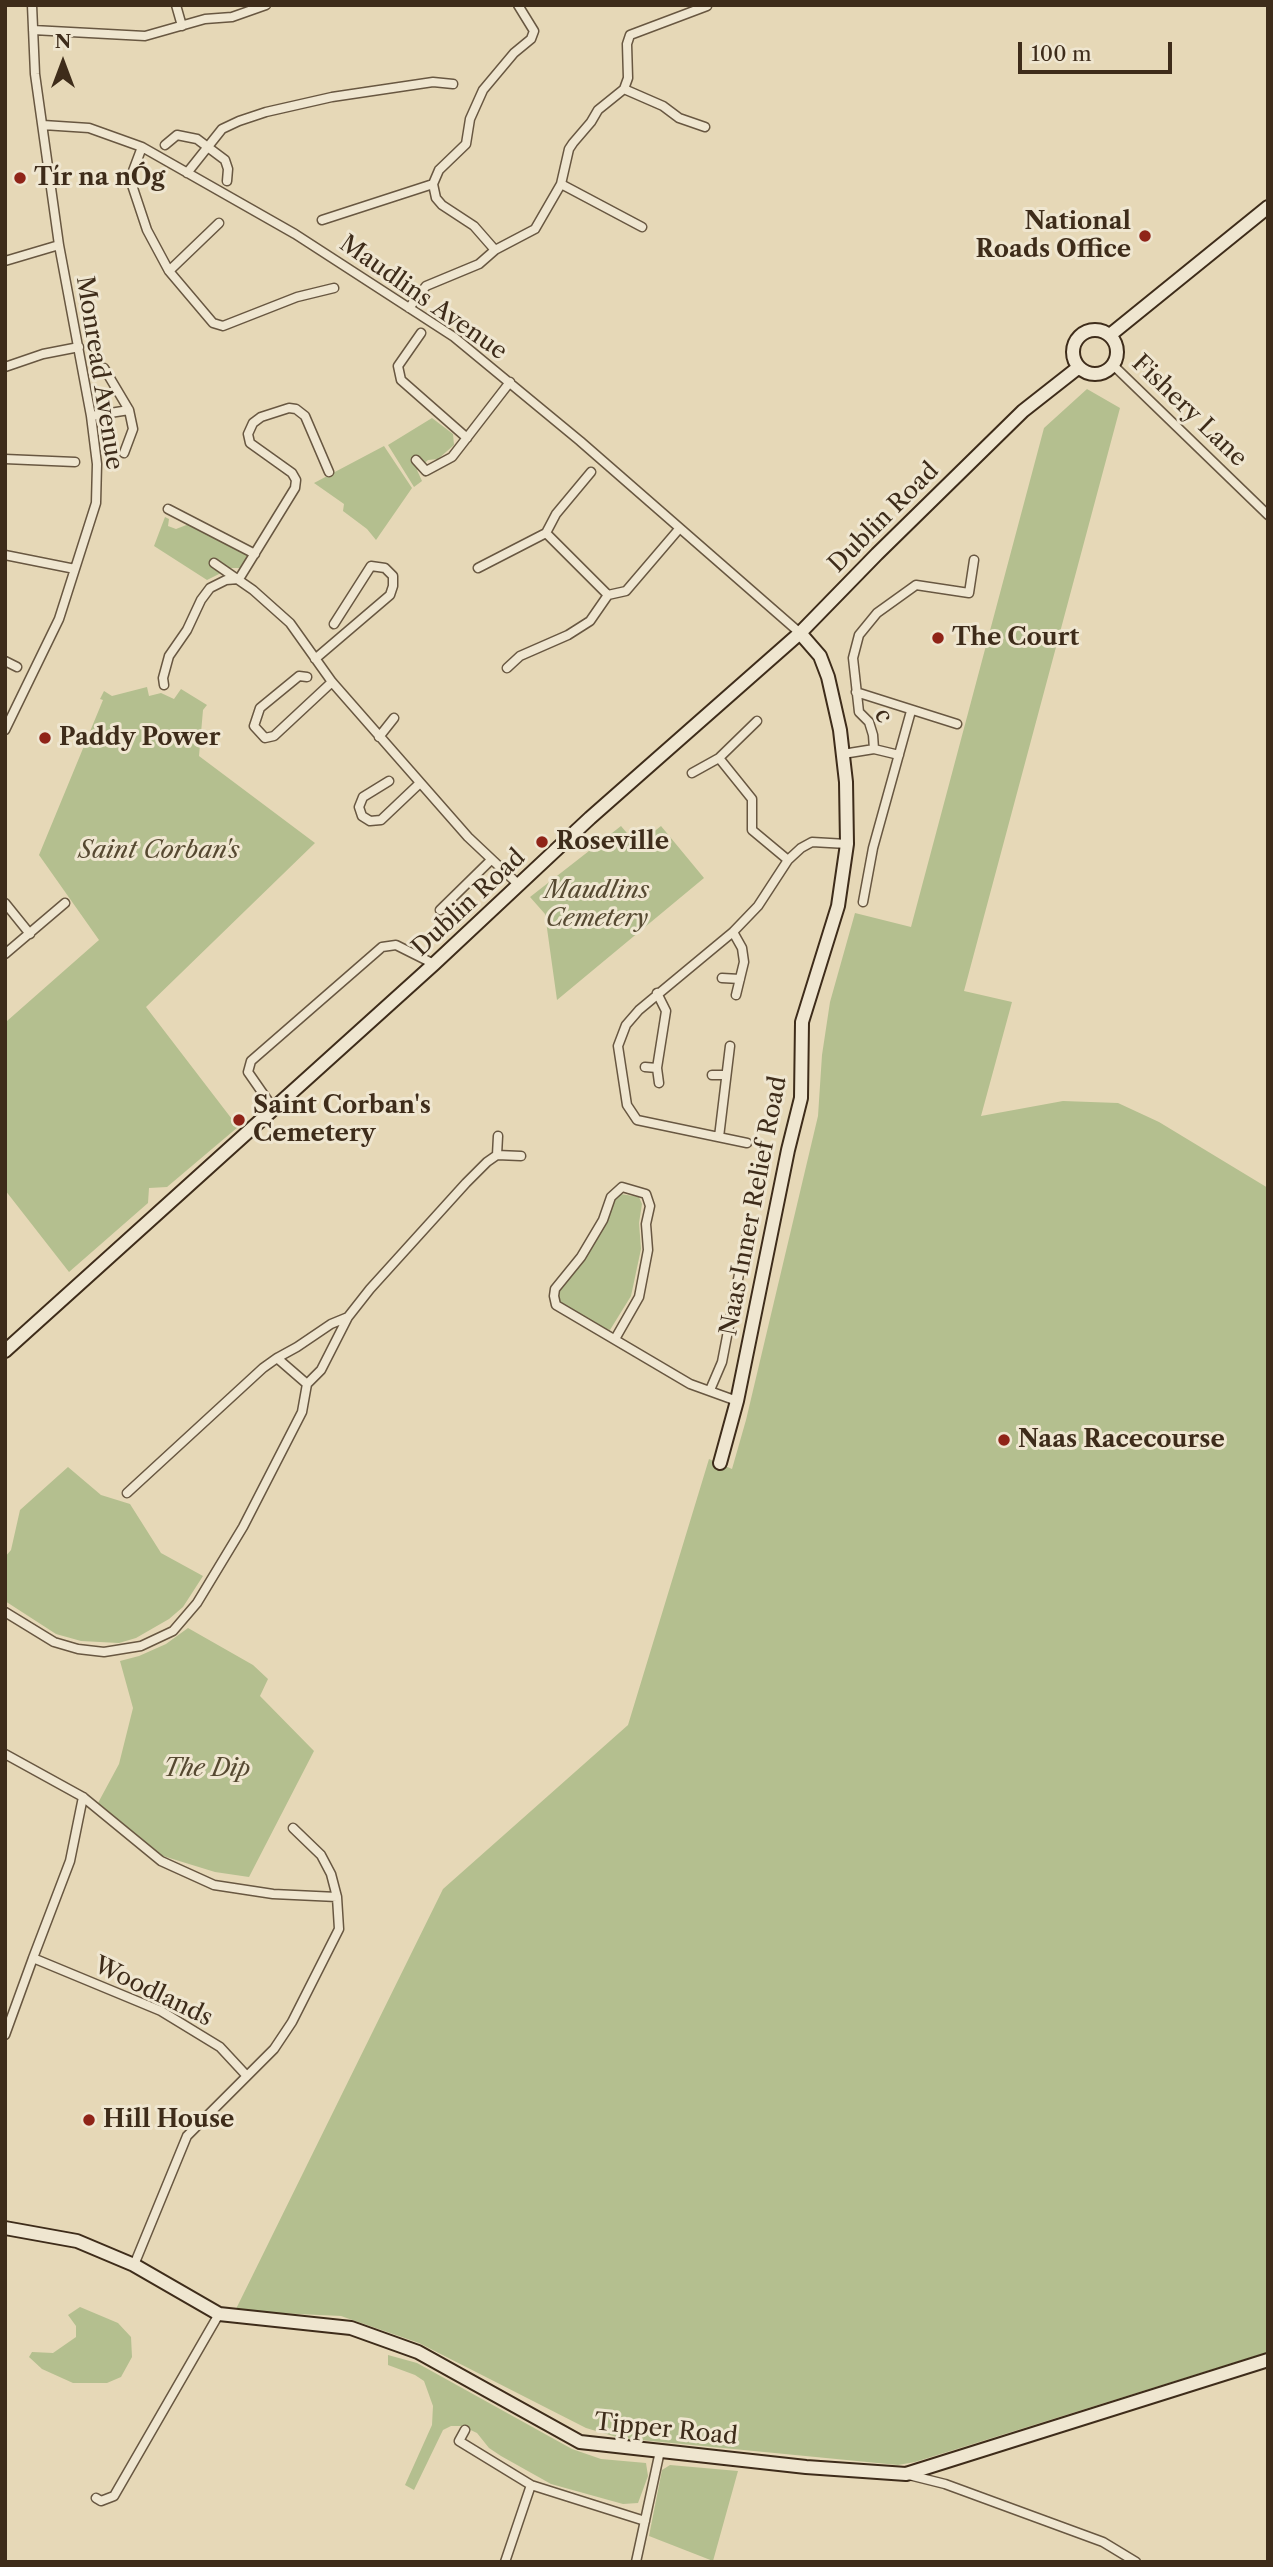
<!DOCTYPE html>
<html>
<head>
<meta charset="utf-8">
<style>
	body { margin:0 }
	#map { position:relative; width:1273px; height:2567px; overflow:hidden; background:#e6d8b7; font-family:"Libre Caslon Text",serif }
	canvas { display:block }
	.frame { position:absolute; inset:0; border:7px solid #3e2c1a; pointer-events:none }
	.north { position:absolute; left:28px; top:28px; width:70px; height:70px; -webkit-text-stroke:5px #efe6d0; paint-order:stroke; rotate:0deg; font-size:19px; font-weight:700; line-height:28px; text-align:center; color:#3e2c1a }
	.north::after { content:''; display:block; margin:auto; width:24px; height:32px; background:#3e2c1a; clip-path:polygon(50% 0,100% 100%,50% 72%,0 100%) }
	.scale { position:absolute; left:1018px; top:42px; width:154px; height:32px; box-sizing:border-box; border:4px solid #3e2c1a; border-top:0; padding-left:9px; font-size:21px; line-height:24px; white-space:nowrap; color:#3e2c1a; -webkit-text-stroke:5px #efe6d0; paint-order:stroke }
</style>
</head>
<body>
<div id="map">
<canvas width="1273" height="2567"></canvas>
<div class="frame"></div>
<div class="north">N</div>
<div class="scale">100 m</div>
</div>
<script>
const ctx = document.querySelector('canvas').getContext('2d');
ctx.lineJoin = 'round';
function paint(path, color) { ctx.fillStyle = color; ctx.fill(path, 'evenodd'); }
const shape = rows => new Path2D(rows.map(r => 'M' + r).join(''));
function trace(path, color, width, dash) { ctx.strokeStyle = color; ctx.lineWidth = width; ctx.lineCap = dash ? 'butt' : 'round'; ctx.setLineDash(dash || []); ctx.stroke(path); }
function write(font, color, halo, rows, align = 'center') {
  ctx.font = font + ' "Libre Caslon Text",serif'; ctx.lineWidth = 6; ctx.setLineDash([]); ctx.textBaseline = 'middle'; ctx.strokeStyle = halo; ctx.fillStyle = color; for (const [text, x, y, turn = 0] of rows) {
    ctx.save(); ctx.translate(x, y); ctx.rotate((+turn || 0) * Math.PI / 180); ctx.textAlign = isNaN(turn) ? turn : align; if (halo) ctx.strokeText(text, 0, 0); ctx.fillText(text, 0, 0); ctx.restore();
  }
}
paint(shape([
	[1087,389,1120,408,964,991,1012,1002,981,1116,1063,1101,1118,1103,1159,1122,1268,1188,1268,2352,915,2462,898,2465,620,2438,586,2428,419,2343,341,2316,235,2311,443,1889,628,1725,709,1459,732,1469,746,1420,818,1116,822,1055,830,1002,855,913,911,927,1044,428],
	[432,418,453,434,454,445,438,459,428,460,417,470,422,481,414,487,388,445],
	[384,446,412,488,376,540,367,529,343,511,344,504,314,483],
	[165,517,169,519,168,526,176,529,189,524,250,555,241,568,231,568,207,580,154,546],
	[147,687,149,696,161,693,174,699,181,689,207,705,203,710,199,756,315,843,146,1007,238,1127,167,1187,149,1188,148,1203,69,1272,5,1190,7,1021,99,940,39,855,103,700,100,699,104,691,112,696],
	[621,826,637,845,661,826,704,878,557,1000,545,914,530,897],
	[621,1194,639,1197,642,1204,639,1223,641,1249,631,1296,610,1330,603,1328,558,1301,558,1291,590,1249,607,1219,612,1201],
	[68,1467,101,1495,130,1504,161,1553,203,1576,183,1607,169,1619,136,1638,119,1643,81,1641,56,1634,5,1601,5,1557,11,1550,20,1510],
	[188,1628,253,1665,268,1679,260,1696,314,1751,249,1877,215,1872,163,1856,98,1803,119,1764,133,1708,120,1661,139,1656,166,1644],
	[80,2307,118,2323,131,2337,132,2357,121,2377,107,2383,73,2383,42,2369,29,2357,32,2352,53,2353,76,2337,76,2326,68,2315],
	[388,2355,417,2363,572,2449,601,2459,646,2463,648,2476,638,2503,623,2504,551,2484,501,2456,489,2448,477,2433,462,2426,451,2426,443,2430,414,2490,405,2485,432,2425,433,2406,424,2381,415,2375,388,2365],
	[670,2465,738,2471,713,2561,649,2536,662,2470]
]), '#b4bf8f');
const street = shape([
	[176,5,182,26],
	[33,30,145,36,205,19,232,17,266,5],
	[624,89,663,106,679,118,705,127],
	[43,125,89,128,142,147,295,234,454,337,580,441,800,633],
	[165,145,177,135,197,139,225,160,228,169,227,181],
	[142,147,130,179,147,230,169,271,213,323,223,326,297,297,334,288],
	[187,173,222,129,239,121,266,112,332,97,433,82,453,84],
	[561,184,642,227],
	[322,220,433,184],
	[495,250,474,226,442,205,436,198,433,184,439,170,466,144,470,119,483,90,514,53,531,39,534,31,518,5],
	[5,261,59,245],
	[169,271,219,223],
	[409,308,426,286,479,264,495,250,535,229,561,184,569,149,573,143,591,122,598,110,624,89,628,78,627,44,630,35,707,6],
	[421,333,398,366,401,380,467,438],
	[1113,365,1268,515],
	[5,367,43,354,79,347],
	[91,416,129,410,104,368],
	[124,453,133,429,129,410],
	[5,459,75,462],
	[416,460,426,471,452,457,510,382],
	[168,509,255,554],
	[546,533,556,514,591,472],
	[5,555,75,569],
	[214,563,253,590,290,623,332,682,468,837,519,885],
	[478,568,546,533,608,595],
	[315,659,390,595,393,586,393,576,385,568,371,566,334,624],
	[5,661,17,667],
	[507,668,520,656,568,635,590,621,608,595,626,591,679,529],
	[307,677,299,676,260,708,254,726,265,738,274,736,332,682],
	[164,685,163,678,169,656,187,630,201,600,210,588,226,580,239,579,295,488,296,480,292,473,250,443,248,434,253,423,261,417,289,408,296,409,305,416,329,472],
	[856,692,957,724],
	[5,730,59,619,96,503,97,464,91,416,59,245,35,74,32,5],
	[379,737,394,718],
	[874,749,873,735,869,722,859,712,853,658,859,635,877,613,916,585,969,593,974,560],
	[843,754,874,749,899,755],
	[719,758,752,799,752,830,788,860],
	[692,773,719,758,757,721],
	[389,781,363,797,359,807,362,816,370,821,381,820,420,783],
	[863,902,873,848,911,711],
	[5,903,30,934],
	[440,910,491,860],
	[733,932,742,948,744,962,736,995],
	[5,954,65,903],
	[722,978,740,979],
	[657,993,666,1011,657,1068,659,1083],
	[645,1067,657,1068],
	[712,1075,726,1075],
	[273,1108,248,1072,251,1061,382,947,396,945,434,964],
	[498,1136,497,1155,521,1156],
	[719,1137,730,1046],
	[747,1143,637,1120,627,1105,618,1046,626,1025,639,1010,733,932,758,906,788,860,801,848,812,842,847,844],
	[615,1339,639,1297,648,1250,646,1224,650,1206,646,1194,622,1187,611,1197,603,1220,581,1257,555,1289,554,1296,556,1305,690,1384,737,1401],
	[277,1358,297,1347,331,1324,348,1317,370,1289,466,1183,487,1162,497,1155],
	[307,1384,321,1370,348,1317],
	[710,1390,722,1362,746,1238],
	[5,1612,54,1642,78,1649,104,1652,141,1646,173,1631,197,1603,243,1527,302,1412,307,1384,277,1358,263,1368,127,1493],
	[5,1754,83,1797,161,1861,214,1885,273,1894,337,1897],
	[33,1958,70,1861,83,1797],
	[5,2035,33,1958,161,2011,220,2047,246,2075],
	[134,2265,187,2136,274,2049,292,2022,339,1929,337,1897,331,1874,321,1855,293,1828],
	[465,2430,459,2441,531,2485,645,2521],
	[909,2475,945,2484,1103,2542,1136,2562],
	[96,2498,101,2501,114,2496,219,2314],
	[505,2562,531,2485],
	[636,2562,660,2451]
]);
const secondary = shape([
	'1073 352a22 22 0 1 1 44 0a22 22 0 1 1-44 0Z',
	[1110,335,1268,207],
	[5,1351,434,964,590,818,800,633,877,554,1023,411,1079,367],
	[720,1463,737,1401,788,1150,801,1098,802,1022,838,906,847,844,846,782,840,730,828,677,820,656,800,633],
	[5,2228,77,2241,134,2265,219,2314,351,2328,418,2352,580,2442,806,2467,906,2474,1268,2360]
]);
trace(street, '#685741', 11);
trace(secondary, '#3e2c1a', 16);
trace(street, '#efe6d0', 8);
trace(secondary, '#efe6d0', 12);
for (const [x, y, r, color] of [
	[20,178,7,"#8f2418"],
	[1145,236,7,"#8f2418"],
	[938,638,7,"#8f2418"],
	[45,738,7,"#8f2418"],
	[542,842,7,"#8f2418"],
	[239,1120,7,"#8f2418"],
	[1004,1440,7,"#8f2418"],
	[89,2120,7,"#8f2418"]
]) { const dot = new Path2D(); dot.arc(x, y, r, 0, 2 * Math.PI); ctx.fillStyle = color; ctx.fill(dot); trace(dot, '#efe6d0', 2.5); }
write('bold 24px', '#3e2c1a', '#efe6d0', [
	["Tír na nÓg",34,178],
	["National",1131,222,"right"],
	["Roads Office",1131,250,"right"],
	["The Court",952,638],
	["Paddy Power",59,738],
	["Roseville",556,842],
	["Saint Corban's",253,1106],
	["Cemetery",253,1134],
	["Naas Racecourse",1018,1440],
	["Hill House",103,2120]
], 'left');
write('24px', '#3e2c1a', '#efe6d0', [
	["Maudlins Avenue",423,298,35],
	["Monread Avenue",99,373,81],
	["Fishery Lane",1189,411,44],
	["Dublin Road",884,518,-45],
	["c",883,716,64],
	["Dublin Road",469,903,-43],
	["Naas Inner Relief Road",754,1206,-79],
	["Woodlands",153,1992,26],
	["Tipper Road",666,2430,6]
]);
write('italic 24px', '#564931', '#efe6d0', [
	["Saint Corban's",159,851],
	["Maudlins",597,891],
	["Cemetery",597,919],
	["The Dip",207,1769]
]);
</script>
</body>
</html>
